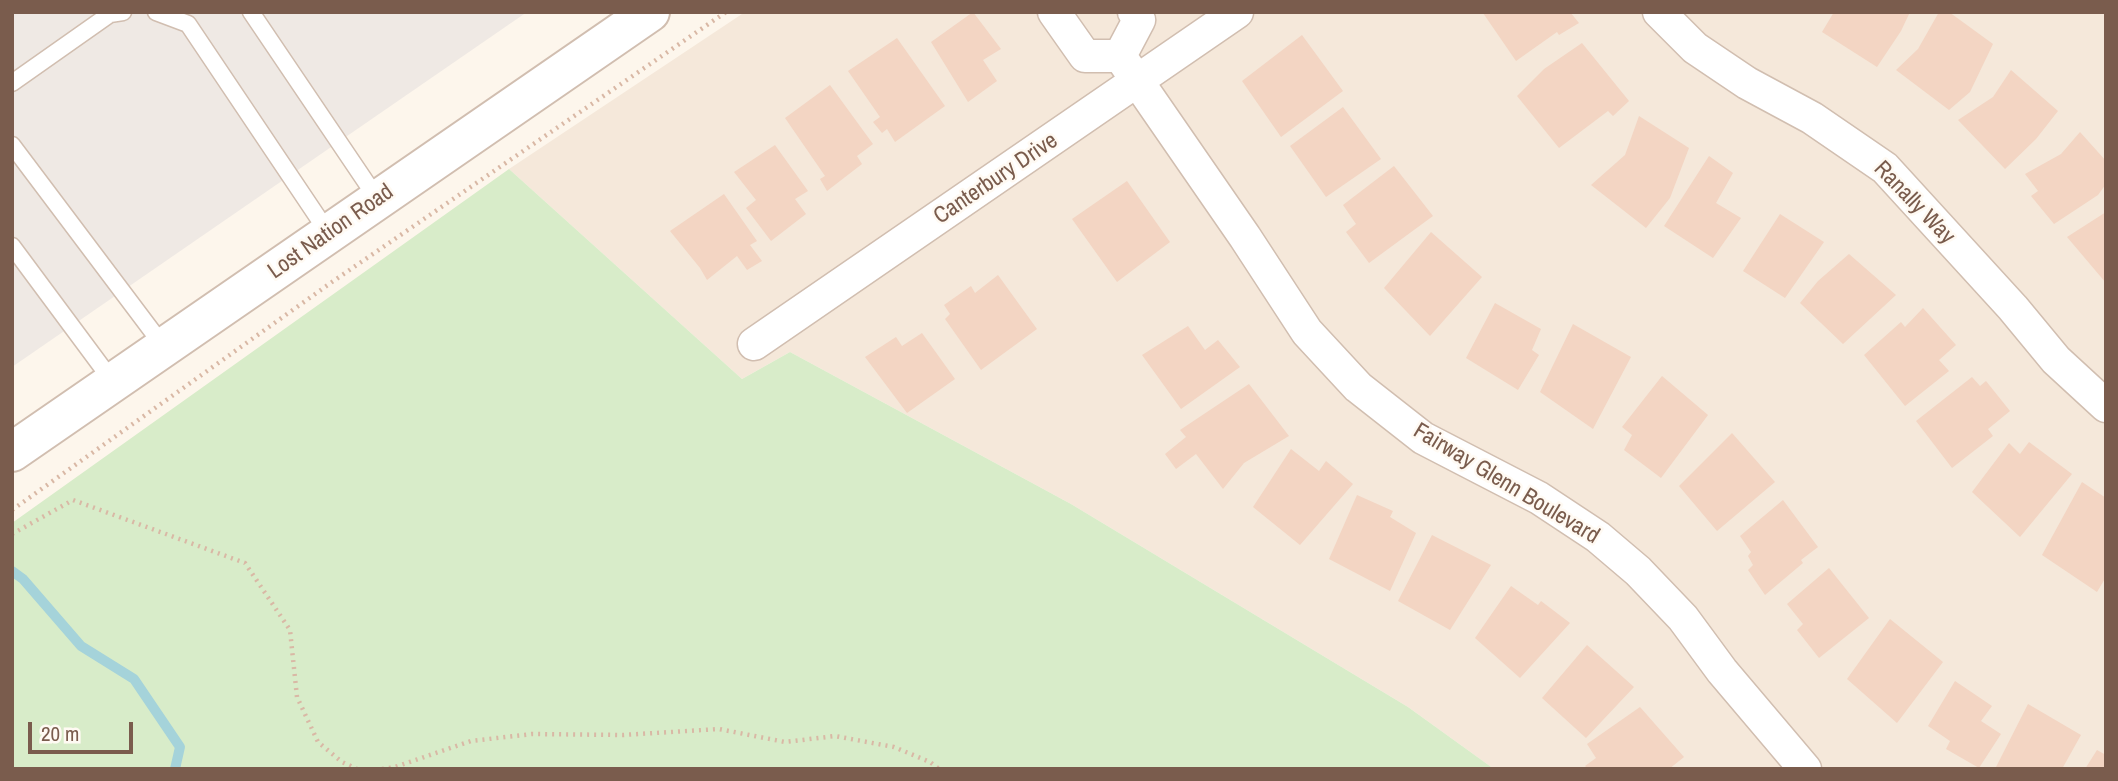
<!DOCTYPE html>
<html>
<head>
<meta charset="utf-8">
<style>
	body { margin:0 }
	#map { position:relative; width:2118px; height:781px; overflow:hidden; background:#fdf6ec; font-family:"Archivo Narrow",sans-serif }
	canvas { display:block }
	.frame { position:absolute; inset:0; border:14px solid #7a5c4d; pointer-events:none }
	.scale { position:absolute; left:28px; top:722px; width:105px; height:32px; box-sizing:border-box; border:4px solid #7a5c4d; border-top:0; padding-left:9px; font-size:21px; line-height:24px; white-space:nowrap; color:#7a5c4d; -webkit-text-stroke:5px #fffaf3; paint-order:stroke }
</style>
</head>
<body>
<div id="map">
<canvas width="2118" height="781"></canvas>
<div class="frame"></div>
<div class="scale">20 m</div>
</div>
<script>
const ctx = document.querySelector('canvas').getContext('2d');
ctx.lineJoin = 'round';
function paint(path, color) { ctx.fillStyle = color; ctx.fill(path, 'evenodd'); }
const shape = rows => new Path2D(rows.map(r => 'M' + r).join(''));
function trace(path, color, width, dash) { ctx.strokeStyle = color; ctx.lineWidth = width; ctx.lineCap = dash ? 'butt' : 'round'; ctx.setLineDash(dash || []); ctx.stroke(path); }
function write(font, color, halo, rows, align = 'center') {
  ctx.font = font + ' "Archivo Narrow",sans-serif'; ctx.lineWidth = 5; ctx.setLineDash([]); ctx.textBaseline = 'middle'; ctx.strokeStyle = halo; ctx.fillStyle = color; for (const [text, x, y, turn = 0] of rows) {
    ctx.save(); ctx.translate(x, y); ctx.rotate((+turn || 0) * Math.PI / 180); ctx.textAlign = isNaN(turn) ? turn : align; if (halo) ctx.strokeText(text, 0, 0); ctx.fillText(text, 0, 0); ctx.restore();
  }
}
paint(shape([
	[745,12,2106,12,2106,769,1494,769,1408,707,1071,504,790,352,742,379,509,169]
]), '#f5e8da');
paint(shape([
	[12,12,527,12,12,367]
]), '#efe9e4');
paint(shape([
	[509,169,742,379,790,352,1071,504,1408,707,1494,769,12,769,12,523]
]), '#d8ecc9');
trace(shape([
	[12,571,23,579,81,646,134,679,180,747,175,769]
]), '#a5d3da', 10);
paint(shape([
	[973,12,1001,49,983,60,997,81,968,102,931,42],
	[1484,12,1570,12,1579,23,1559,35,1557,32,1516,61,1483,13],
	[1834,12,1910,12,1901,31,1877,67,1822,32],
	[1939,12,1949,12,1993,44,1970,92,1949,110,1896,70,1918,49],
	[1302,35,1343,91,1281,137,1242,81],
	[897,38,945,106,895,142,887,129,882,133,873,122,880,117,848,71],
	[1582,43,1629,101,1613,116,1608,111,1559,148,1517,96,1544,69],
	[2011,70,2058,111,2036,139,2005,169,1958,120,1993,97],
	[830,85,873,144,857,156,862,164,827,191,820,179,825,176,785,118],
	[1343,107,1381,159,1326,197,1290,146],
	[1639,116,1689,148,1670,198,1646,228,1591,185,1625,155],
	[2080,132,2106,161,2106,184,2098,195,2054,224,2031,196,2038,191,2025,174,2061,154],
	[775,145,808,191,795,199,806,214,771,241,746,208,756,200,734,172],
	[1709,156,1733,173,1716,203,1741,218,1713,258,1664,226],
	[1394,166,1433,216,1369,263,1346,232,1356,224,1343,205],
	[1127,181,1170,242,1117,282,1072,219],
	[724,194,757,241,750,245,762,261,747,270,737,256,707,280,700,268,670,231],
	[2106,212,2106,283,2067,237],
	[1780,214,1824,242,1785,298,1743,271],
	[1431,232,1482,277,1430,336,1384,288],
	[1849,254,1896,295,1843,344,1800,303,1818,281],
	[998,275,1037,329,981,370,945,319,950,314,944,305,971,286,975,293],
	[1495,303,1541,329,1532,350,1539,355,1518,390,1466,358],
	[1923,308,1956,345,1939,360,1949,371,1905,406,1864,355,1901,322,1905,327],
	[1573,324,1631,357,1593,429,1540,392],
	[1188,326,1205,350,1218,340,1240,367,1181,409,1142,355],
	[922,333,955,379,907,413,865,357,896,337,902,346],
	[1662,376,1708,415,1661,478,1624,450,1632,435,1622,427],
	[1972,377,1980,386,1986,381,2010,411,1988,429,1993,436,1952,468,1916,421],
	[1249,384,1289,436,1244,463,1223,489,1196,454,1176,469,1165,454,1186,437,1180,430],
	[1732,433,1775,482,1717,531,1679,486],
	[2029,442,2072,474,2020,537,1972,492,2009,443,2020,454],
	[1291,449,1319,471,1326,461,1353,484,1300,545,1253,507],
	[2082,482,2106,498,2106,577,2097,592,2042,555],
	[1357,495,1393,511,1390,517,1416,533,1390,591,1329,559],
	[1783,500,1818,547,1801,560,1803,563,1765,595,1748,570,1753,565,1748,556,1751,552,1740,536],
	[1432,535,1491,565,1450,630,1398,601],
	[1829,568,1869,618,1819,658,1797,630,1803,624,1787,604],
	[1511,586,1538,605,1541,601,1570,623,1520,678,1475,638],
	[1890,619,1943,662,1897,723,1847,679],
	[1587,645,1634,687,1586,738,1542,698],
	[1955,681,1992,706,1981,721,2001,734,1979,768,1946,749,1950,741,1928,726],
	[2028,704,2081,735,2062,769,1995,769],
	[1640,707,1684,757,1669,769,1588,769,1585,766,1596,758,1587,744],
	[2097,750,2106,755,2106,769,2085,769]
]), '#f3d5c3');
const service = shape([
	[156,12,188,24,329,234],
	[251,12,378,200],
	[12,83,110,14,123,12],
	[12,145,164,347],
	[12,246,113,382]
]);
const minor = shape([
	[1054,12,1085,56,1120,56],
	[1659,12,1695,48,1747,83,1812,118,1885,168,2013,308,2056,360,2106,406],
	[1120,56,1245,237,1307,332,1358,387,1423,438,1539,498,1598,537,1638,571,1683,618,1722,671,1805,769],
	[1120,56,1139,20,1134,12],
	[754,344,1237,12]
]);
const tertiary = shape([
	[12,452,650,12]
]);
trace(service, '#d1beb0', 19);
trace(minor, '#d1beb0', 35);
trace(tertiary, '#d1beb0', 42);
trace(shape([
	[12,510,332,282,726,12],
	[12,534,73,500,245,563,290,630,297,697,318,742,342,762,357,769],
	[382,769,395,767,471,741,532,734,623,735,719,729,785,742,835,736,894,747,930,762,939,769]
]), '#d9b8a5', 4.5, [2, 5]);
trace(service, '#fff', 16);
trace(minor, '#fff', 32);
trace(tertiary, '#fff', 38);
write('23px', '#7a5c4d', '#fffaf3', [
	["Canterbury Drive",996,179,-34],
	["Ranally Way",1914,203,46],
	["Lost Nation Road",331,232,-35],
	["Fairway Glenn Boulevard",1506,484,31]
]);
</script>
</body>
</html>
